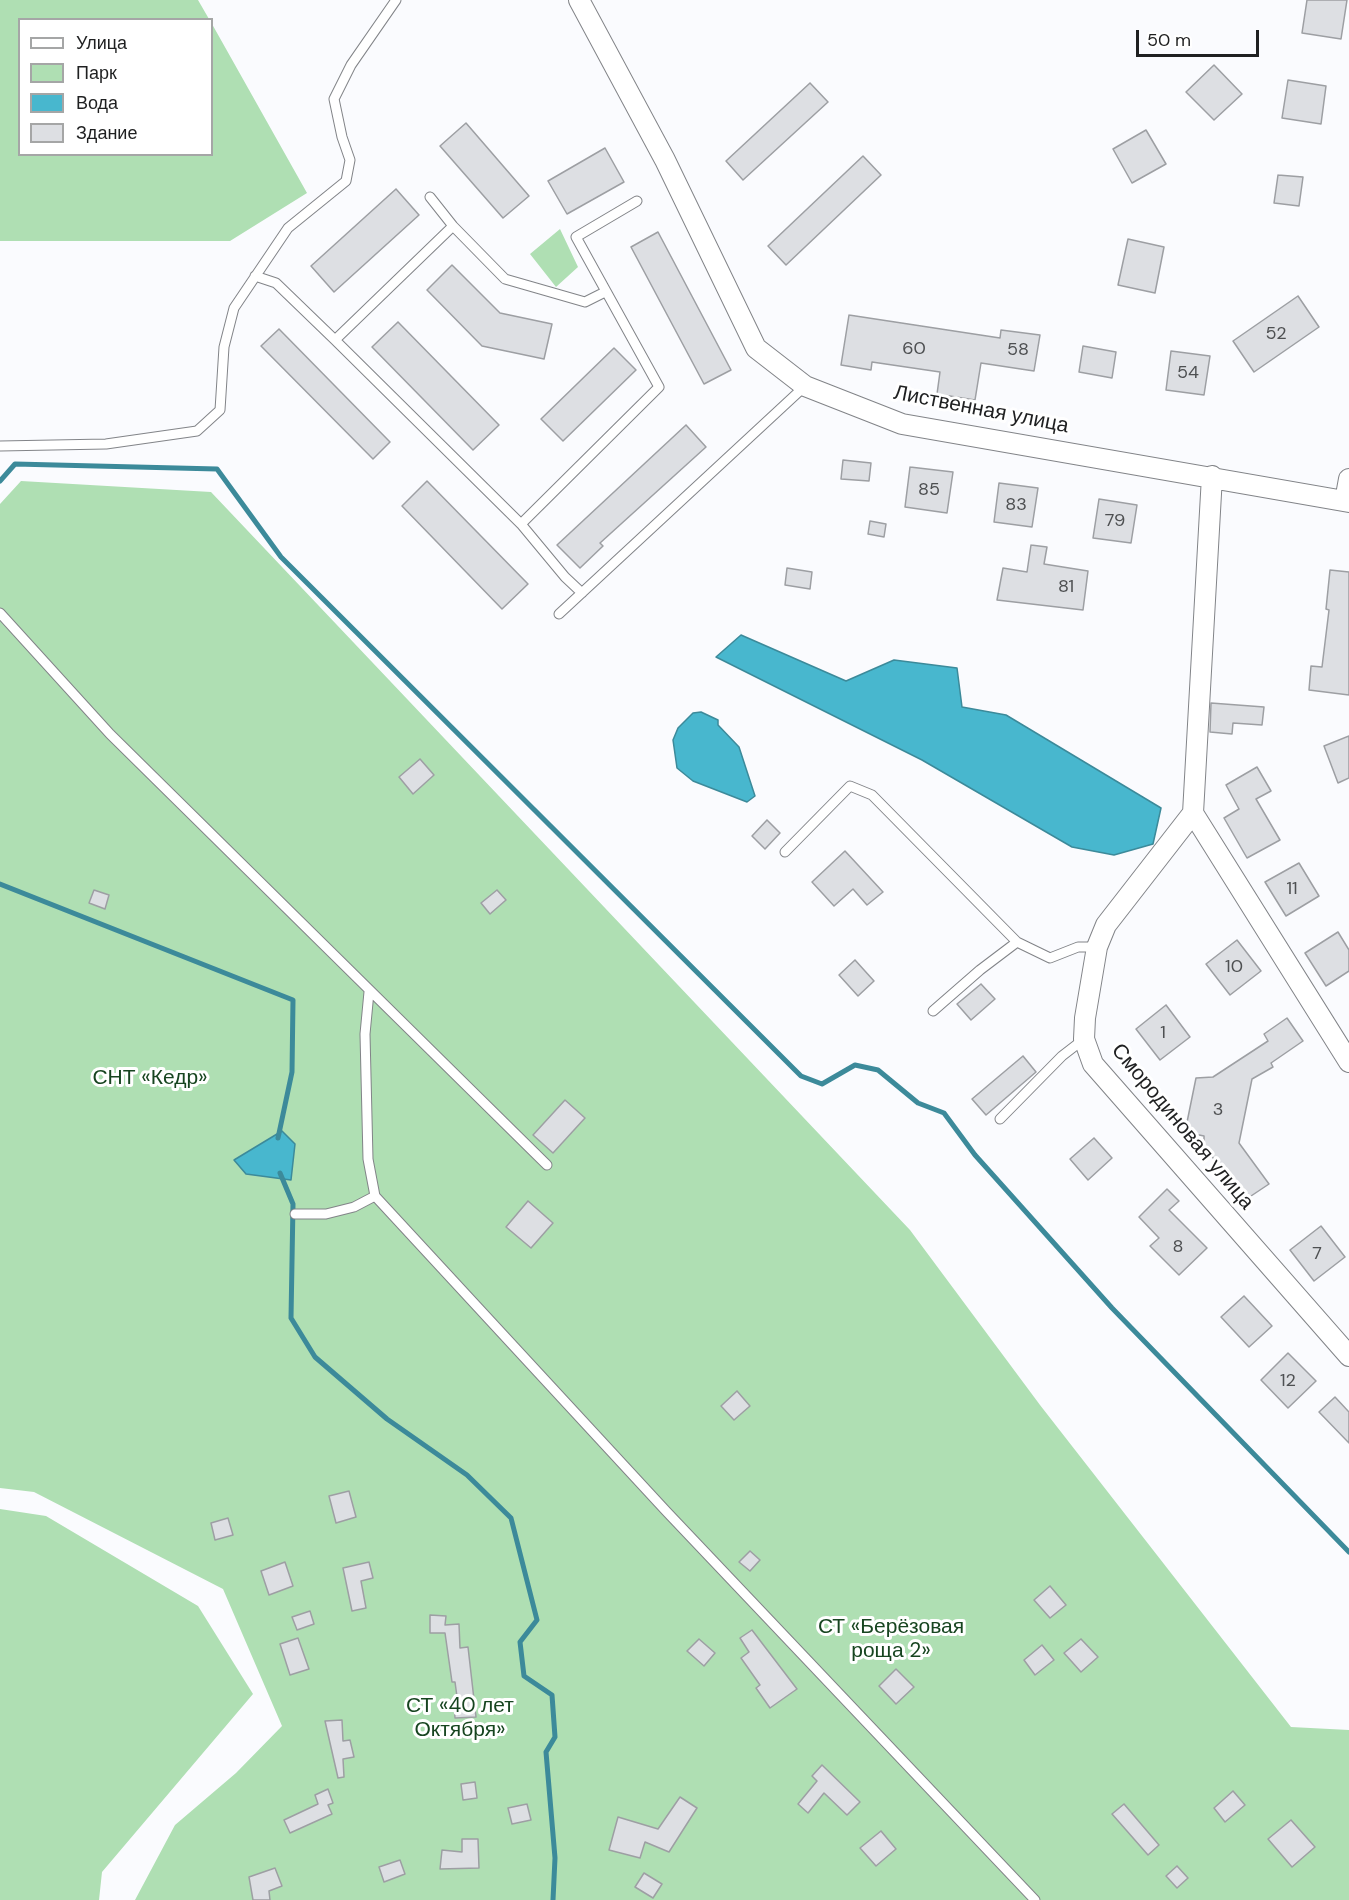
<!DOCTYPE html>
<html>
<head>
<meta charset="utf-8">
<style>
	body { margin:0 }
	#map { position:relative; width:1349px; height:1900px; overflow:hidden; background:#fafbfe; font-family:"DM Sans",sans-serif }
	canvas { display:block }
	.legend { position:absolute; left:18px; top:18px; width:195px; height:138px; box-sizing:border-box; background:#fff; border:2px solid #a5a6a6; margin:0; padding:8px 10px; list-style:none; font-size:18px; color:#1f2021 }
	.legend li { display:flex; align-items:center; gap:12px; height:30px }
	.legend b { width:30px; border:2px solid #a5a6a6 }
	.scale { position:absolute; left:1136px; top:30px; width:123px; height:27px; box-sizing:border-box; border:3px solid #1f2021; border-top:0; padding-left:8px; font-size:18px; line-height:21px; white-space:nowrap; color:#1f2021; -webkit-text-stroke:4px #fff; paint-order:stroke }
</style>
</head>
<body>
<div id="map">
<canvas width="1349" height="1900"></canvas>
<ul class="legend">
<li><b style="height:8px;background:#fff"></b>Улица</li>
<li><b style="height:16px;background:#afdfb3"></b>Парк</li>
<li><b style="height:16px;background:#48b7ce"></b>Вода</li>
<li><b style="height:16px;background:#dddfe3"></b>Здание</li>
</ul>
<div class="scale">50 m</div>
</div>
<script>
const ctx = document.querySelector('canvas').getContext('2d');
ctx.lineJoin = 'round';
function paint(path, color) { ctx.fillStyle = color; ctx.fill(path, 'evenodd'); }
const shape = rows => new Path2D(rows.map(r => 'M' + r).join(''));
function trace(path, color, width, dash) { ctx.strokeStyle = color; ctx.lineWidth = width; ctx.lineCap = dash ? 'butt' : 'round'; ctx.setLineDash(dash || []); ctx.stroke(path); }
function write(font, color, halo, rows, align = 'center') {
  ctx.font = font + ' "DM Sans",sans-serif'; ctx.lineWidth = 6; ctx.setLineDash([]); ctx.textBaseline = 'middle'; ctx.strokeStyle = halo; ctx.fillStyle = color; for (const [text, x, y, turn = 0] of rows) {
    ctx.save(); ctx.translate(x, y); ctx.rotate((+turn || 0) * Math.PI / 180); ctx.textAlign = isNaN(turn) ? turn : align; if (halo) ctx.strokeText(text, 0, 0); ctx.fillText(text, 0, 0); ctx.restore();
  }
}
paint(shape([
	[0,0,198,0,209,19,20,20,20,154,212,154,212,24,307,193,230,241,0,241],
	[560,229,578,267,556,287,530,254],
	[21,481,211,492,910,1230,1040,1405,1291,1727,1349,1730,1349,1900,135,1900,175,1825,236,1773,282,1726,223,1589,34,1492,0,1488,0,504],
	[0,1509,46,1516,198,1606,253,1694,102,1872,99,1900,0,1900]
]), '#afdfb3');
const water = shape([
	[741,635,846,681,894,660,957,668,962,707,1006,715,1161,808,1153,844,1114,855,1072,847,922,760,716,657,741,635],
	[701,712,718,720,718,725,739,747,755,796,747,802,693,781,677,768,673,740,678,728,693,713,701,712],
	[282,1131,295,1144,291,1180,246,1174,234,1160,282,1131]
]);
paint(water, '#48b7ce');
trace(water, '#3c8a9a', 1.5);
trace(shape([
	[0,481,15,464,217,469,281,557,801,1076,822,1084,855,1065,878,1070,918,1103,944,1113,975,1155,1112,1308,1349,1552],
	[0,884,293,1000,292,1072,278,1138],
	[280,1173,293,1204,291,1318,315,1357,387,1419,467,1475,511,1518,537,1620,520,1642,524,1676,552,1695,555,1737,546,1752,555,1858,553,1900]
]), '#3c8a9a', 5);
const building = shape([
	[1307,0,1347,0,1341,39,1302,33,1307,0],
	[1214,65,1242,94,1214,120,1186,92,1214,65],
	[1288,80,1326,86,1321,124,1282,118,1288,80],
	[810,83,828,102,743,180,726,161,810,83],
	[466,123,529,196,503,218,440,146,466,123],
	[1146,130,1166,164,1132,183,1113,149,1146,130],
	[605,148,624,182,567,214,548,181,605,148],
	[863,156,881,175,786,265,768,246,863,156],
	[1278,175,1303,177,1299,206,1274,203,1278,175],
	[396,189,419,215,334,292,311,266,396,189],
	[658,232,731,370,704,384,631,247,658,232],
	[1128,239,1164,247,1155,293,1118,285,1128,239],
	[452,265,500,313,552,324,544,359,482,346,427,290,452,265],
	[1298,296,1319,327,1254,372,1233,341,1298,296],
	[849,315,1000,338,1001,330,1040,335,1034,371,981,363,975,400,937,394,940,372,872,362,871,370,841,365,849,315],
	[398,322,499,425,473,450,372,347,398,322],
	[279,329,390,442,373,459,261,346,279,329],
	[1083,346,1116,352,1112,378,1079,372,1083,346],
	[614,348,636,370,563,441,541,419,614,348],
	[1171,351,1210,356,1204,395,1166,390,1171,351],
	[686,425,706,447,600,543,603,546,580,568,557,545,686,425],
	[843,460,871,463,869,481,841,479,843,460],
	[910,467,953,472,947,513,905,507,910,467],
	[427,481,528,584,502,609,402,506,427,481],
	[999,483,1038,488,1032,527,994,522,999,483],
	[1099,499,1137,505,1131,543,1093,538,1099,499],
	[870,521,886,524,884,537,868,534,870,521],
	[1031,545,1047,547,1044,564,1088,571,1083,610,997,600,1003,568,1027,572,1031,545],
	[787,568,812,572,810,589,785,585,787,568],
	[1330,570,1349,572,1349,695,1309,690,1311,666,1322,667,1329,610,1326,609,1330,570],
	[1211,703,1264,707,1262,725,1233,723,1232,734,1210,732,1211,703],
	[1349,736,1349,778,1338,783,1324,746,1349,736],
	[420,759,434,775,413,794,399,777,420,759],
	[1257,767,1271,791,1256,799,1280,840,1247,858,1224,818,1239,809,1226,785,1257,767],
	[767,820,780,833,765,849,752,836,767,820],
	[845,851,883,892,867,905,853,889,834,906,812,882,845,851],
	[1299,863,1319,896,1286,916,1265,882,1299,863],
	[94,890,109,895,105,909,89,903,94,890],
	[497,890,506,900,490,914,481,903,497,890],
	[1338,932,1349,950,1349,971,1326,986,1305,953,1338,932],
	[1237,940,1261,971,1230,995,1206,964,1237,940],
	[855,960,874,981,858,996,839,975,855,960],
	[981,984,995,999,971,1020,957,1004,981,984],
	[1166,1005,1190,1037,1160,1060,1136,1029,1166,1005],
	[1287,1018,1303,1041,1271,1063,1273,1067,1252,1079,1239,1143,1269,1184,1242,1202,1204,1144,1204,1136,1185,1132,1196,1078,1213,1077,1268,1041,1264,1034,1287,1018],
	[1023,1056,1036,1072,986,1115,972,1099,1023,1056],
	[565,1100,585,1118,553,1153,533,1135,565,1100],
	[1094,1138,1112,1158,1088,1180,1070,1159,1094,1138],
	[1167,1189,1179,1201,1169,1210,1207,1248,1179,1275,1150,1246,1159,1238,1139,1217,1167,1189],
	[528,1201,553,1223,531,1248,506,1227,528,1201],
	[1321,1226,1345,1257,1314,1281,1290,1250,1321,1226],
	[1244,1296,1272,1326,1249,1347,1221,1317,1244,1296],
	[1288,1353,1316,1381,1288,1408,1261,1380,1288,1353],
	[737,1391,750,1406,734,1420,721,1406,737,1391],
	[1335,1397,1349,1412,1349,1443,1319,1412,1335,1397],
	[349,1491,356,1517,336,1523,329,1496,349,1491],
	[228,1518,233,1535,215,1540,211,1523,228,1518],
	[750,1551,760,1560,750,1571,739,1562,750,1551],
	[285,1562,293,1586,269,1595,261,1571,285,1562],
	[369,1562,373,1578,361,1581,366,1608,352,1611,343,1568,369,1562],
	[1050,1586,1066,1605,1050,1618,1034,1600,1050,1586],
	[310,1611,314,1624,297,1630,292,1617,310,1611],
	[430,1615,446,1616,445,1625,459,1624,460,1648,468,1647,476,1717,455,1718,454,1704,458,1704,455,1682,452,1682,445,1633,430,1633,430,1615],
	[752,1630,797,1689,770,1708,756,1688,760,1685,741,1658,749,1652,740,1638,752,1630],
	[298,1638,309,1669,290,1675,280,1644,298,1638],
	[699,1639,715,1653,704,1666,687,1651,699,1639],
	[1081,1639,1098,1657,1081,1672,1064,1653,1081,1639],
	[1042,1645,1054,1660,1035,1675,1024,1660,1042,1645],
	[896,1669,914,1687,896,1704,879,1686,896,1669],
	[342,1720,343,1741,350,1740,354,1757,343,1759,344,1777,338,1778,325,1721,342,1720],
	[822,1765,860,1802,847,1815,824,1793,808,1813,798,1804,817,1781,812,1776,822,1765],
	[475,1782,477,1798,463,1800,461,1784,475,1782],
	[328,1789,333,1803,328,1805,332,1814,290,1833,284,1820,318,1804,315,1795,328,1789],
	[1233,1791,1245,1805,1225,1822,1214,1808,1233,1791],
	[680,1797,697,1808,669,1852,645,1842,640,1858,609,1850,618,1817,658,1829,680,1797],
	[527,1804,531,1820,512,1824,508,1808,527,1804],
	[1124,1804,1159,1845,1148,1855,1112,1814,1124,1804],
	[1291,1820,1315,1847,1292,1867,1268,1839,1291,1820],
	[881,1831,896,1849,876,1866,860,1848,881,1831],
	[462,1839,478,1839,479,1868,440,1869,442,1850,462,1852,462,1839],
	[400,1860,405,1874,384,1882,379,1867,400,1860],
	[1177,1866,1188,1878,1177,1888,1166,1876,1177,1866],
	[275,1868,282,1886,269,1891,270,1900,253,1900,249,1877,275,1868],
	[644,1873,662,1884,653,1898,635,1887,644,1873]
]);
paint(building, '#dddfe3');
trace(building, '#9d9fa3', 1.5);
const service = shape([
	[430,197,453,226,505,279,585,302,605,292],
	[255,276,276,283,335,340,521,524,565,577,582,593],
	[335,340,453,226],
	[0,446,106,444,197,431,220,410,224,347,234,308,288,228,346,181,350,160,342,137,334,99,351,65,396,0],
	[521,524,659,387,576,237,637,201],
	[0,613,110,734,547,1165],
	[559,614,805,386],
	[785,852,850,786,872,795,1017,942,1050,958,1078,947,1097,947],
	[369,992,365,1034,368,1159,375,1196,666,1511,1035,1900],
	[933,1011,980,970,1017,942],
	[1000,1119,1062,1056,1084,1039],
	[295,1214,326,1214,354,1207,375,1196]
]);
const minor = shape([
	[579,0,665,160,756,348,805,386,902,424,1349,502],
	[1212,476,1193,813,1349,1062],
	[1345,501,1349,479],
	[1193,813,1106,925,1097,947,1085,1018,1084,1039,1093,1064,1349,1356]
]);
trace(service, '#828488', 11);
trace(minor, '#828488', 22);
trace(service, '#fff', 9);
trace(minor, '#fff', 20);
write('18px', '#4e5052', null, [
	["52",1276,334],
	["60",914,349],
	["58",1018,350],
	["54",1188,373],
	["85",929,490],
	["83",1016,505],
	["79",1115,521],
	["81",1066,587],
	["11",1292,889],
	["10",1234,967],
	["1",1163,1033],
	["3",1218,1110],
	["8",1178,1247],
	["7",1317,1254],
	["12",1288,1381]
]);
write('21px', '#1f2021', '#fff', [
	["Лиственная улица",981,410,11],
	["Смородиновая улица",1182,1127,50]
]);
write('21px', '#174520', '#fff', [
	["СНТ «Кедр»",150,1078],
	["СТ «Берёзовая",891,1627],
	["роща 2»",891,1651],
	["СТ «40 лет",460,1706],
	["Октября»",460,1730]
]);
</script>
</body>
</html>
